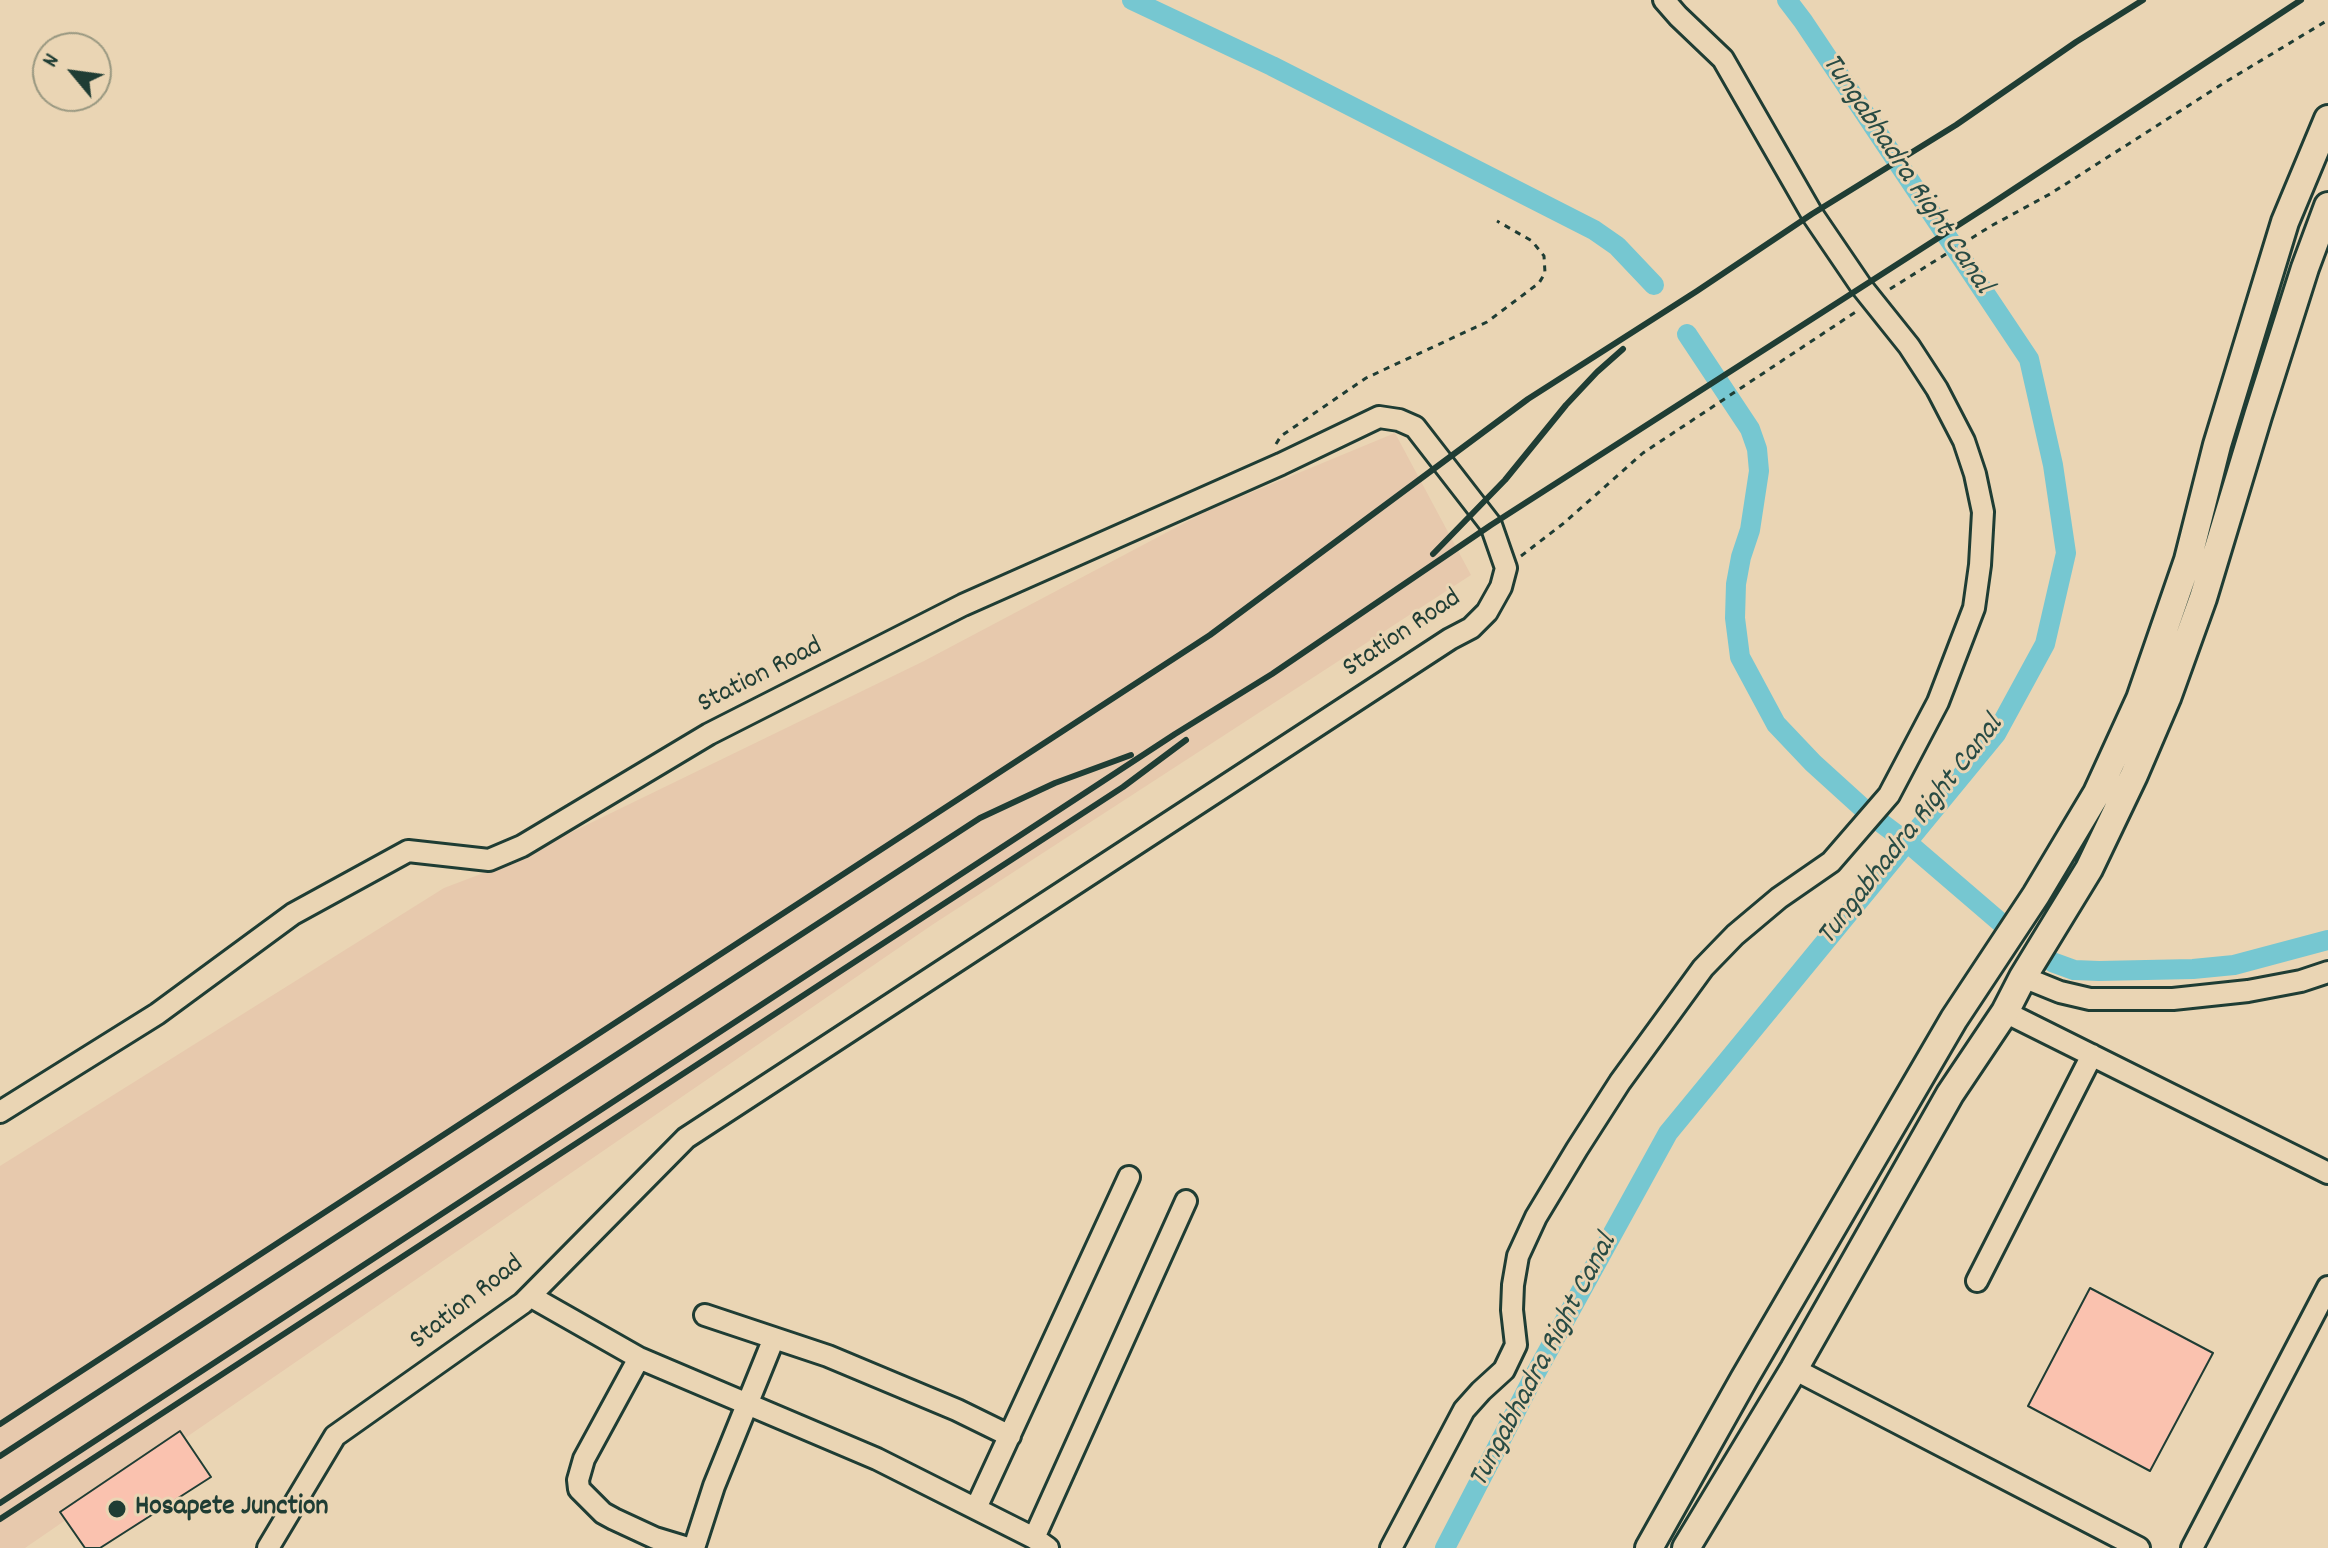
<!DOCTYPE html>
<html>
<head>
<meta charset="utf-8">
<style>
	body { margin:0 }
	#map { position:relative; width:2328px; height:1548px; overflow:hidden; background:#ead5b4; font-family:Dekko,sans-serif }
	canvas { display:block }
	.north { position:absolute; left:32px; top:32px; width:80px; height:80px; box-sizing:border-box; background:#ead5b4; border:2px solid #999881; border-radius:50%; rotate:299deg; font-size:22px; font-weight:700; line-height:32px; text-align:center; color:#1f3d34 }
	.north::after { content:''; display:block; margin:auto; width:28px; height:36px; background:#1f3d34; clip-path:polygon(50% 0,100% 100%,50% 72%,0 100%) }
</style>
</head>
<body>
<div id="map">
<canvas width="2328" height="1548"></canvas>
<div class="north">N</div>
</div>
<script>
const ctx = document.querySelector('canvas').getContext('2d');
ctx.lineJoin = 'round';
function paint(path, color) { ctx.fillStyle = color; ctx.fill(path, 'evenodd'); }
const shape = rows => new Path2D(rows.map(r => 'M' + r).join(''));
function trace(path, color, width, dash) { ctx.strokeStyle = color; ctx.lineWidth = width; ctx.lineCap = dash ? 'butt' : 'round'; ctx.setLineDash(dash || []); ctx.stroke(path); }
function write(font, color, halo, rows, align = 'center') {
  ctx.font = font + ' Dekko,sans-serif'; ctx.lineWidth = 6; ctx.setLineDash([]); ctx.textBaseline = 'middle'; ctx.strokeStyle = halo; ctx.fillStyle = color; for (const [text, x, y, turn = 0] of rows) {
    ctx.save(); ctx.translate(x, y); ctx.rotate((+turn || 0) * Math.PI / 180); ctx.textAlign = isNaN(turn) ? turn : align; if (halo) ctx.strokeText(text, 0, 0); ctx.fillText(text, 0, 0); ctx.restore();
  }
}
paint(shape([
	[1395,433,1471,575,932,925,25,1548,0,1548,0,1166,444,888,502,866,924,661,1209,510]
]), '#e7c9ad');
trace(shape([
	[1132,0,1272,66,1594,230,1617,246,1654,285],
	[1687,334,1750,429,1757,449,1759,471,1750,530,1741,557,1736,584,1735,618,1740,657,1776,724,1813,763,1867,812],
	[1880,822,1908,843,2007,928],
	[2052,962,2074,970,2099,971,2193,969,2234,965,2328,940],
	[1445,1548,1532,1380,1668,1133,1996,734,2045,644,2066,553,2053,465,2029,359,1803,21,1787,0]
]), '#76c7d1', 20);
const building = shape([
	[2090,1288,2213,1353,2150,1471,2028,1406,2090,1288],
	[180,1431,211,1477,100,1548,85,1548,60,1512,180,1431]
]);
paint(building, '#fac2af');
trace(building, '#1f3d34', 2);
const minor = shape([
	[2023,977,2060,992,2090,999,2173,999,2248,991,2301,981,2328,972],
	[2005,1012,2328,1173],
	[0,1112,157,1014,293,914,408,851,489,860,522,846,709,734,963,605,1281,464,1379,417,1399,420,1415,427,1491,525,1506,568,1501,587,1487,612,1471,628,1450,639,686,1138,523,1303,335,1436,268,1548],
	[1977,1281,2092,1055],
	[530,1296,639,1358,877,1459,1034,1538,1048,1548],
	[705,1315,828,1356,957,1410,1010,1436],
	[639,1358,584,1459,578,1480,579,1489,603,1513,614,1519,655,1538,688,1548],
	[1794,1369,2139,1548],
	[976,1508,1129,1177],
	[1034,1538,1186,1201],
	[694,1548,714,1486,774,1338],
	[1391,1548,1464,1410,1481,1391,1504,1370,1516,1345,1512,1310,1513,1285,1518,1256,1536,1217,1577,1149,1620,1082,1703,968,1735,935,1779,898,1831,862,1889,795,1938,702,1974,608,1980,565,1983,512,1975,474,1964,441,1937,389,1909,346,1861,286,1812,214,1723,59,1678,16,1664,0],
	[2192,1548,2328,1287]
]);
const major = shape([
	[1649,1548,1744,1379,1954,1019,2036,895,2097,793,2140,699,2188,560,2217,445,2285,222,2328,119],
	[1686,1548,1794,1369,1950,1094,2005,1012,2023,977,2089,869,2134,775,2167,698,2203,598,2258,416,2305,268,2328,206]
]);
trace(minor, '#1f3d34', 26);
trace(major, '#1f3d34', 32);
trace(shape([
	[1890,289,1991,226,2050,194,2227,81,2328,20],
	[1276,444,1281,436,1366,378,1487,322,1539,283,1545,273,1544,256,1532,241,1497,221],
	[1521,556,1564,523,1643,453,1857,311]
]), '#1f3d34', 3, [6, 6]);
trace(minor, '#ead5b4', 20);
trace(major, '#ead5b4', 26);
trace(shape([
	[1433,554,1505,480,1566,405,1597,372,1623,349],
	[0,1424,1210,635,1528,399,1697,291,1812,214,1956,125,2076,42,2143,0],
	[0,1456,980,818,1055,783,1131,755],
	[0,1503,1175,734,1272,674,1491,525,1988,206,2301,0],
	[0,1519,1123,787,1186,740]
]), '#1f3d34', 6);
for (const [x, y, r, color] of [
	[117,1509,10,"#1f3d34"]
]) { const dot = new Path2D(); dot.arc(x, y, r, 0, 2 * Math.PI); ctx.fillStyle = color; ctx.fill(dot); trace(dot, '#ead5b4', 3); }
write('28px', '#1f3d34', '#ead5b4', [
	["Station Road",1403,635,-34],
	["Station Road",761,677,-27],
	["Station Road",468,1304,-38]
]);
write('bold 28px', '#1f3d34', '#ead5b4', [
	["Hosapete Junction",135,1509]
], 'left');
write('italic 30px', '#284b44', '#ead5b4', [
	["Tungabhadra Right Canal",1905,175,56],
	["Tungabhadra Right Canal",1912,832,-52],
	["Tungabhadra Right Canal",1545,1362,-62]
]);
</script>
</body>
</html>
